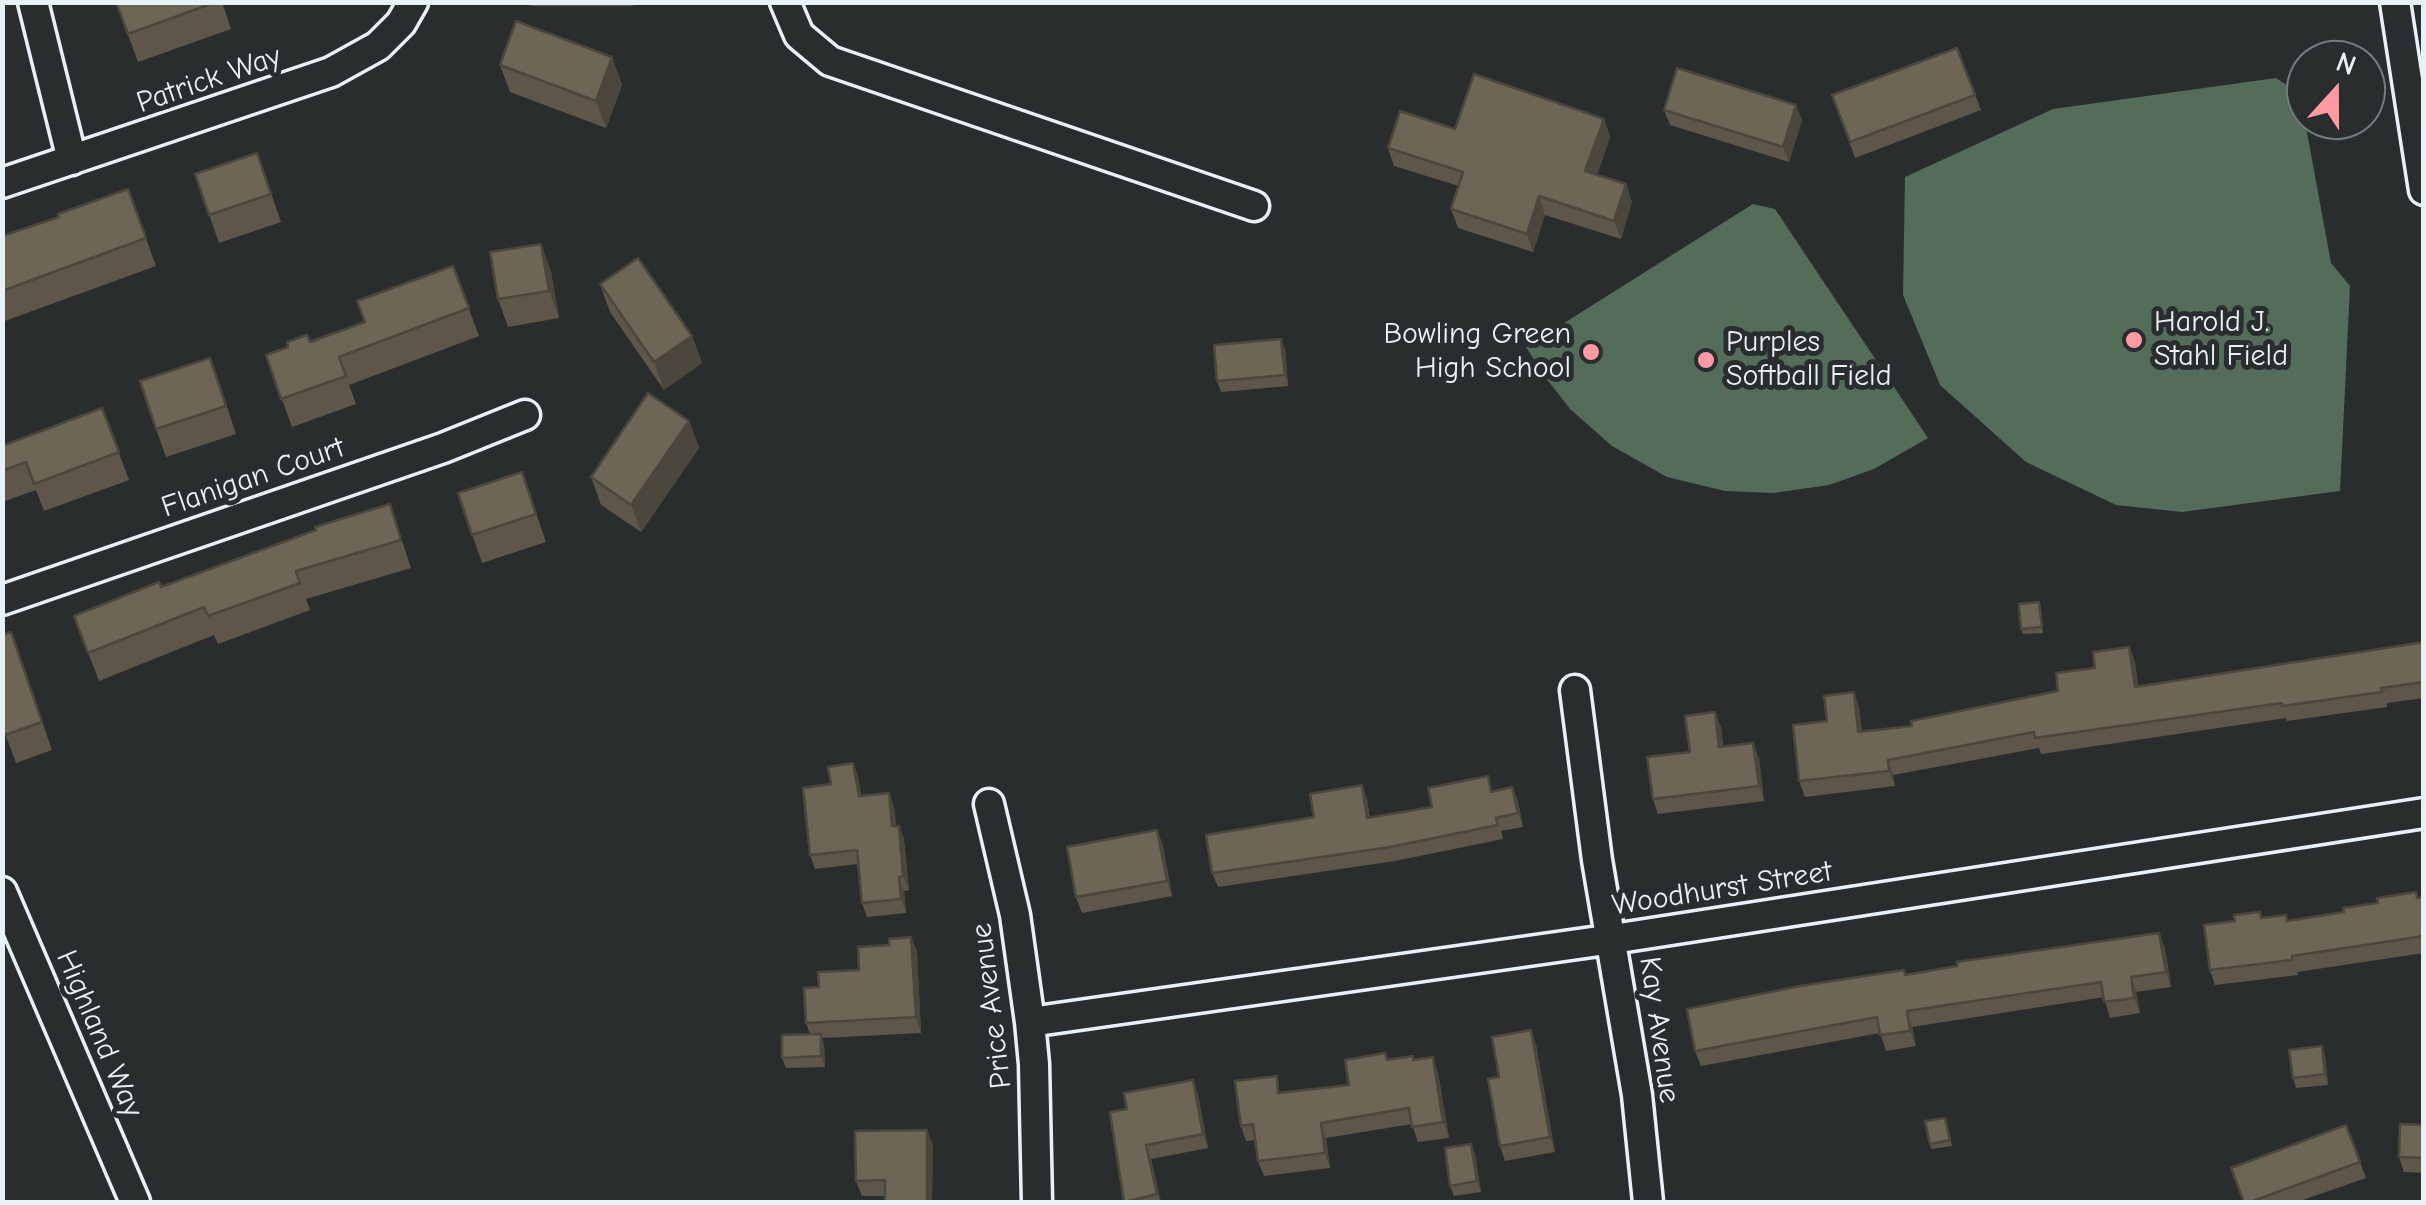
<!DOCTYPE html>
<html>
<head>
<meta charset="utf-8">
<style>
	body { margin:0 }
	#map { position:relative; width:2426px; height:1205px; overflow:hidden; background:#2a2d2e; font-family:"Comic Neue",sans-serif }
	canvas { display:block }
	.frame { position:absolute; inset:0; border:5px solid #e8f1f8; pointer-events:none }
	.north { position:absolute; left:2286px; top:40px; width:100px; height:100px; box-sizing:border-box; background:#2a2d2e; border:2px solid #767b7f; border-radius:50%; rotate:21deg; font-size:28px; font-weight:700; line-height:40px; text-align:center; color:#e8f1f8 }
	.north::after { content:''; display:block; margin:auto; width:35px; height:45px; background:#ff9aa2; clip-path:polygon(50% 0,100% 100%,50% 72%,0 100%) }
</style>
</head>
<body>
<div id="map">
<canvas width="2426" height="1205"></canvas>
<div class="frame"></div>
<div class="north">N</div>
</div>
<script>
const ctx = document.querySelector('canvas').getContext('2d');
ctx.lineJoin = 'round';
function paint(path, color) { ctx.fillStyle = color; ctx.fill(path, 'evenodd'); }
const shape = rows => new Path2D(rows.map(r => 'M' + r).join(''));
function trace(path, color, width, dash) { ctx.strokeStyle = color; ctx.lineWidth = width; ctx.lineCap = dash ? 'butt' : 'round'; ctx.setLineDash(dash || []); ctx.stroke(path); }
function write(font, color, halo, rows, align = 'center') {
  ctx.font = font + ' "Comic Neue",sans-serif'; ctx.lineWidth = 10; ctx.setLineDash([]); ctx.textBaseline = 'middle'; ctx.strokeStyle = halo; ctx.fillStyle = color; for (const [text, x, y, turn = 0] of rows) {
    ctx.save(); ctx.translate(x, y); ctx.rotate((+turn || 0) * Math.PI / 180); ctx.textAlign = isNaN(turn) ? turn : align; if (halo) ctx.strokeText(text, 0, 0); ctx.fillText(text, 0, 0); ctx.restore();
  }
}
paint(shape([
	[2276,78,2300,94,2331,263,2350,286,2340,491,2182,512,2116,505,2026,462,1940,385,1903,295,1905,177,2053,109],
	[1753,204,1775,209,1928,438,1874,469,1829,485,1773,493,1725,491,1667,477,1612,446,1570,409,1543,374,1526,347]
]), '#546c5a');
const minor = shape([
	[33,2,72,160],
	[785,2,799,35,830,61,1254,206],
	[2395,2,2424,190],
	[2,183,331,72,378,46,401,23,413,2],
	[2,600,443,448,525,415],
	[1575,690,1597,860,1637,1095,1648,1202],
	[989,804,1015,915,1030,1022,1034,1064,1037,1202],
	[2,892,135,1202],
	[1030,1022,1613,939,2424,813]
]);
trace(minor, '#e8f1f8', 35);
trace(minor, '#2a2d2e', 28);
paint(shape([
	[116,2,222,2,231,29,138,62],
	[530,2,633,2,633,6,531,6],
	[1957,48,1981,110,1855,158,1832,95],
	[612,57,622,85,606,128,510,92,500,65],
	[1664,110,1802,120,1789,162,1670,125],
	[1604,119,1610,137,1597,175,1626,184,1632,202,1621,239,1545,215,1533,252,1458,228,1451,209,1459,186,1394,166,1388,148,1455,129],
	[257,153,281,222,219,243,195,174],
	[128,189,156,266,2,322,2,236,59,217],
	[541,244,551,272,559,318,508,327,498,299],
	[453,266,479,336,349,385,356,404,292,427,266,355,365,322],
	[600,284,692,336,702,363,664,390,610,312],
	[1281,339,1285,349,1288,386,1221,392,1217,381],
	[220,386,236,434,166,457,156,429],
	[102,408,129,480,44,511,36,490,2,502,2,446],
	[689,421,699,448,641,532,601,505,591,477],
	[522,472,546,542,482,563,458,493],
	[390,504,411,568,306,599,310,610,218,644,214,635,99,681,74,616,161,587],
	[2039,602,2043,633,2023,634,2021,629],
	[11,632,52,750,16,763,2,726],
	[2424,642,2424,698,2387,703,2387,707,2287,721,2286,718,2041,754,2039,748,1893,775,1895,786,1805,797,1799,781,1827,721,1859,707,1862,732,1912,726,2058,691,2129,647,2135,662,2138,687],
	[1721,727,1723,746,1759,758,1764,801,1658,814,1653,799,1690,752],
	[853,763,858,777,861,796,889,793,894,807,896,826,899,826,904,840,909,890,904,891,906,913,867,917,862,903,858,864,815,869,810,855,831,784],
	[1493,791,1518,801,1523,827,1501,831,1503,839,1395,861,1218,887,1212,873,1314,817,1367,799,1370,818,1432,807],
	[1157,830,1163,846,1172,896,1082,913,1076,897],
	[2424,897,2424,953,2297,972,2298,975,2215,985,2210,970,2235,921,2263,918,2289,921],
	[911,937,917,952,921,1033,822,1038,824,1044,825,1067,786,1068,782,1058,810,1034,806,1023,819,987,859,970,889,945],
	[2165,948,2171,987,2136,992,2140,1013,2110,1018,2104,997,1912,1027,1916,1046,1886,1051,1880,1033,1701,1066,1695,1051,1906,975],
	[1531,1030,1536,1045,1555,1152,1505,1161,1500,1146,1499,1077],
	[2322,1046,2325,1056,2328,1085,2296,1088,2293,1078],
	[1385,1053,1388,1060,1414,1060,1438,1073,1449,1138,1418,1142,1412,1124,1326,1138,1330,1168,1264,1176,1258,1161,1255,1140,1246,1141,1241,1126,1282,1093,1349,1085],
	[1193,1080,1198,1095,1208,1148,1151,1159,1161,1202,1124,1202,1110,1112,1127,1109],
	[1947,1123,1952,1146,1931,1149,1930,1144],
	[2424,1125,2424,1173,2404,1172,2399,1157],
	[1471,1144,1475,1154,1481,1192,1454,1196,1450,1186],
	[933,1145,885,1196,862,1196,856,1181],
	[2360,1162,2366,1178,2297,1202,2244,1202]
]), '#5e5749');
paint(shape([
	[612,57,622,85,606,128,596,101],
	[1796,105,1802,120,1789,162,1783,147],
	[1604,119,1610,137,1592,189,1585,171],
	[1626,184,1632,202,1621,239,1614,221],
	[1539,196,1545,215,1533,252,1527,234],
	[541,244,551,272,559,318,549,291],
	[692,336,702,363,664,390,654,362],
	[1281,339,1285,349,1288,386,1285,375],
	[689,421,699,448,641,532,631,505],
	[2129,647,2135,662,2140,702,2135,687],
	[1854,692,1859,707,1864,748,1858,732],
	[1715,712,1721,727,1725,762,1719,747],
	[1753,743,1759,758,1764,801,1759,786],
	[1888,760,1893,775,1895,786,1889,771],
	[853,763,858,777,864,810,859,796],
	[1362,785,1367,799,1372,832,1367,818],
	[1512,787,1518,801,1523,827,1518,813],
	[889,793,894,807,898,840,892,826],
	[899,826,904,840,909,890,903,876],
	[1157,830,1163,846,1172,896,1167,881],
	[899,877,904,891,906,913,901,899],
	[2159,933,2165,948,2171,987,2166,972],
	[911,937,917,952,921,1033,916,1017],
	[2131,977,2136,992,2140,1013,2134,998],
	[1907,1011,1912,1027,1916,1046,1910,1031],
	[1531,1030,1536,1045,1555,1152,1550,1137],
	[821,1034,824,1044,825,1067,821,1056],
	[2322,1046,2325,1056,2328,1085,2325,1074],
	[1433,1057,1438,1073,1449,1138,1443,1122],
	[1193,1080,1198,1095,1208,1148,1203,1134],
	[1321,1123,1326,1138,1330,1168,1325,1153],
	[927,1130,933,1145,932,1202,927,1202],
	[1471,1144,1475,1154,1481,1192,1477,1181],
	[1146,1145,1151,1159,1161,1202,1157,1194]
]), '#4c473c');
const building = shape([
	[116,2,216,2,128,34,116,2],
	[516,21,612,57,596,101,500,65,516,21],
	[1957,48,1975,95,1850,142,1832,95,1957,48],
	[1677,68,1796,105,1783,147,1664,110,1677,68],
	[1474,74,1604,119,1585,171,1626,184,1614,221,1539,196,1527,234,1451,209,1463,172,1388,148,1400,111,1455,129,1474,74],
	[257,153,271,194,209,215,195,174,257,153],
	[128,189,146,238,2,291,2,236,59,217,58,214,128,189],
	[541,244,549,291,498,299,490,252,541,244],
	[638,258,692,336,654,362,600,284,638,258],
	[453,266,469,308,339,357,346,376,281,399,266,355,288,347,287,342,307,335,310,342,365,322,357,301,453,266],
	[1281,339,1285,375,1217,381,1214,345,1281,339],
	[210,358,226,406,156,429,140,381,210,358],
	[648,393,689,421,631,505,591,477,648,393],
	[102,408,119,452,34,484,26,462,2,471,2,446,102,408],
	[522,472,536,514,472,535,458,493,522,472],
	[390,504,401,540,296,571,300,583,208,616,204,607,88,653,74,616,159,582,161,587,316,530,315,527,390,504],
	[2039,602,2042,627,2021,629,2019,604,2039,602],
	[11,632,42,722,5,735,2,726,2,635,11,632],
	[2424,642,2424,682,2381,688,2382,692,2282,706,2282,703,2035,738,2034,732,1888,760,1889,771,1799,781,1793,725,1827,721,1824,696,1854,692,1858,732,1912,726,1911,721,2058,691,2056,673,2095,668,2093,652,2129,647,2135,687,2424,642],
	[1715,712,1719,747,1753,743,1759,786,1653,799,1647,757,1690,752,1685,716,1715,712],
	[853,763,859,796,889,793,892,826,899,826,903,876,899,877,901,899,862,903,857,850,810,855,803,788,831,784,828,767,853,763],
	[1488,776,1491,792,1512,787,1518,813,1496,818,1498,825,1390,847,1212,873,1206,835,1314,817,1310,794,1362,785,1367,818,1432,807,1428,788,1488,776],
	[1157,830,1167,881,1076,897,1067,847,1157,830],
	[2416,892,2417,898,2424,897,2424,936,2292,956,2292,960,2210,970,2204,925,2235,921,2234,915,2260,912,2261,918,2286,915,2287,921,2344,912,2343,908,2378,903,2377,898,2416,892],
	[2159,933,2166,972,2131,977,2134,998,2104,1002,2101,982,1907,1011,1910,1031,1880,1035,1877,1017,1695,1051,1687,1009,1800,986,1904,970,1905,975,1957,966,1957,962,2159,933],
	[911,937,916,1017,806,1023,804,988,819,987,818,972,859,970,858,947,889,945,889,939,911,937],
	[1531,1030,1550,1137,1500,1146,1488,1079,1499,1077,1492,1037,1531,1030],
	[821,1034,821,1056,782,1058,782,1035,821,1034],
	[2322,1046,2325,1074,2293,1078,2289,1050,2322,1046],
	[1385,1053,1387,1060,1413,1056,1413,1060,1433,1057,1443,1122,1412,1127,1409,1108,1321,1123,1325,1153,1258,1161,1253,1124,1241,1126,1235,1081,1277,1076,1278,1093,1349,1085,1345,1060,1385,1053],
	[1193,1080,1203,1134,1146,1145,1157,1194,1124,1202,1110,1112,1127,1109,1124,1093,1193,1080],
	[1945,1118,1950,1140,1930,1144,1925,1121,1945,1118],
	[2400,1124,2424,1125,2424,1158,2399,1157,2400,1124],
	[2346,1125,2360,1162,2250,1202,2244,1202,2231,1168,2346,1125],
	[927,1130,927,1202,885,1202,885,1180,856,1181,855,1131,927,1130],
	[1471,1144,1477,1181,1450,1186,1445,1148,1471,1144]
]);
paint(building, '#6d6555');
trace(building, '#4c473c', 2.5);
for (const [x, y, r, color] of [
	[2134,340,10,"#ff9aa2"],
	[1591,352,10,"#ff9aa2"],
	[1706,360,10,"#ff9aa2"]
]) { const dot = new Path2D(); dot.arc(x, y, r, 0, 2 * Math.PI); ctx.fillStyle = color; ctx.fill(dot); trace(dot, '#2a2d2e', 4); }
write('30px', '#e8f1f8', '#2a2d2e', [
	["Patrick Way",209,80,-19],
	["Flanigan Court",253,478,-19],
	["Woodhurst Street",1722,889,-9],
	["Price Avenue",992,1006,-97],
	["Kay Avenue",1659,1030,82],
	["Highland Way",99,1034,67]
]);
write('30px', '#e8f1f8', '#2a2d2e', [
	["Harold J.",2154,323],
	["Stahl Field",2154,357],
	["Bowling Green",1571,335,"right"],
	["High School",1571,369,"right"],
	["Purples",1726,343],
	["Softball Field",1726,377]
], 'left');
</script>
</body>
</html>
